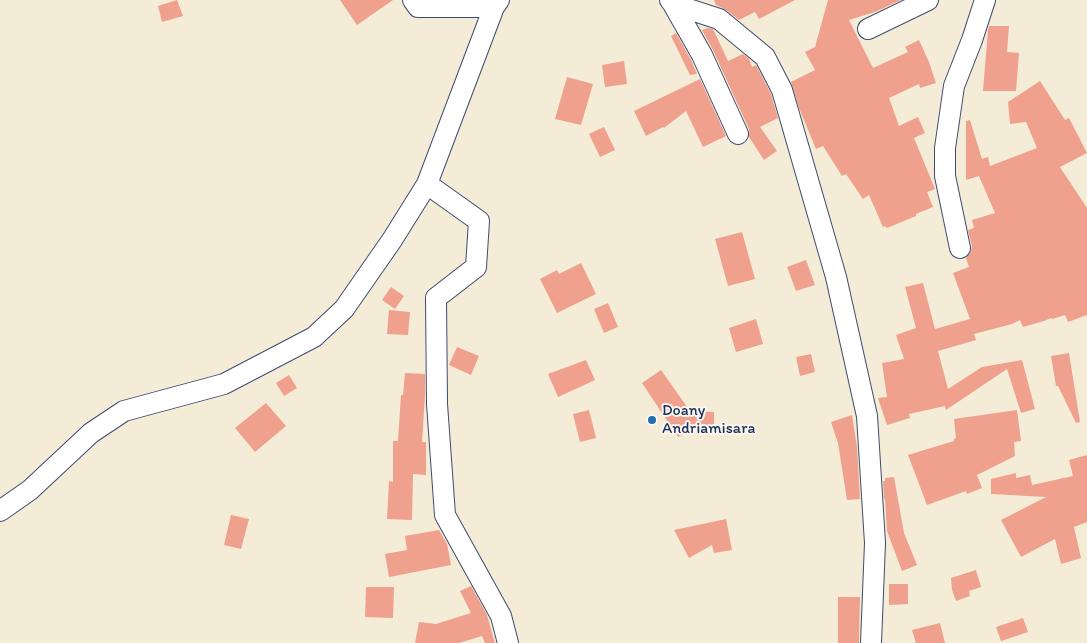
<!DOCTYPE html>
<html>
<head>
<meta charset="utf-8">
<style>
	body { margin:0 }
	canvas { display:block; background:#f4ecd6 }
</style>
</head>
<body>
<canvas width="1087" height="643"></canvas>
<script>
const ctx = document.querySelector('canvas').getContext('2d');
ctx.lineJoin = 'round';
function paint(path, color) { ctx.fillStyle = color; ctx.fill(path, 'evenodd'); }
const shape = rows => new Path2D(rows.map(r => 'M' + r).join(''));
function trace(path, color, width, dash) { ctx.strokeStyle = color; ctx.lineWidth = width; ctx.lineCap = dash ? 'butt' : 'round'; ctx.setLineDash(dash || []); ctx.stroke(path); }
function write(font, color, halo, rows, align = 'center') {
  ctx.font = font + ' Itim,sans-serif'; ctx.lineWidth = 4; ctx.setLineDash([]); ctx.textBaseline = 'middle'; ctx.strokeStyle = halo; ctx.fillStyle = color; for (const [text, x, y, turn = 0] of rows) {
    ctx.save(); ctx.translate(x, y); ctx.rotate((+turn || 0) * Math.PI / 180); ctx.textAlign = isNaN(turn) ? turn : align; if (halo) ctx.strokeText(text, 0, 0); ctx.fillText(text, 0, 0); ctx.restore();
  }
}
paint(shape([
	[177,0,183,16,162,22,158,6],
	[340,0,393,0,357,25],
	[714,0,795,0,759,19,755,12,739,20,726,10,716,5],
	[828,0,901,0,875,12,849,20,873,68,908,52,905,47,919,40,929,62,936,83,920,88,919,84,889,98,899,126,918,117,925,133,914,138,935,189,927,192,933,207,916,214,916,216,887,228,885,226,883,227,869,195,863,199,846,174,842,176,823,146,816,149,799,108,791,82,815,70,805,52,815,47],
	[989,26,1009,26,1007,52,1019,53,1016,91,983,91,988,30],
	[708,28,713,29,728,61,743,54,749,59,752,67,756,65,771,94,778,118,760,127,777,151,764,160,749,137,749,129,713,50,702,30],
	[676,33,691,60,697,74,690,75,671,36],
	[624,61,627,84,605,87,602,65],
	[567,77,593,84,581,125,555,119],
	[700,79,726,136,703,147,686,111,664,128,663,127,646,136,634,111],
	[1040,81,1065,120,1069,118,1087,153,1060,167,1087,208,1087,315,1068,322,1065,315,1052,319,1051,318,1044,321,1023,327,1020,320,1012,324,974,334,976,340,938,351,948,389,982,367,1022,360,1035,409,1021,413,1007,369,946,410,945,406,909,414,910,418,887,425,878,398,887,397,882,363,904,359,896,335,916,328,905,287,923,283,935,329,970,319,953,273,969,267,966,258,971,251,972,246,968,230,974,228,972,220,995,213,979,176,966,180,966,121,970,120,982,159,988,157,990,166,1037,148,1026,122,1010,124,1008,102],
	[604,127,615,150,600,157,589,134],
	[742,232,755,279,728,286,715,239],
	[806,260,815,285,796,291,787,267],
	[581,263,596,294,557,313,540,279,557,270,559,274],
	[391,287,404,296,395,309,382,300],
	[608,303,618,327,604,333,594,309],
	[389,310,410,312,408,335,387,334],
	[756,319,763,344,736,352,729,328],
	[457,347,479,356,471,375,449,365],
	[1069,353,1080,422,1076,423,1058,386,1056,386,1051,356],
	[811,354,815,372,800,376,796,357],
	[586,360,595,380,558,397,548,374],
	[661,370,690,411,714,412,714,430,690,430,678,437,642,383],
	[405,373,425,374,425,396,422,442,426,442,426,475,413,474,412,520,387,519,389,481,393,482,393,441,398,441,401,395,403,395],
	[289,375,297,388,284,396,276,383],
	[266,403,286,426,255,452,235,428],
	[589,410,596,438,580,442,573,414],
	[1017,410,1021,441,1014,442,1015,456,977,475,982,488,967,494,966,491,927,505,908,455,954,441,954,439,956,438,954,419],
	[852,415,857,447,860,499,847,500,838,443,831,422],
	[1087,455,1087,522,1074,527,1081,558,1061,564,1055,539,1021,557,1001,520,1046,497,991,494,991,479,1016,473,1016,478,1030,475,1032,485,1073,476,1069,460],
	[894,477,904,533,917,565,902,571,887,531,885,499,884,499,883,481,885,481,885,478],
	[231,515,249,519,241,549,224,545],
	[726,519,732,550,714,553,712,545,689,558,674,530],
	[439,530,447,544,451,565,389,577,385,554,407,550,405,536],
	[976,570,981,587,969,591,970,596,956,601,952,590,951,578],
	[889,584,908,584,908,604,889,605],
	[471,586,487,615,495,643,485,643,482,636,459,643,415,643,419,622,436,624,471,613,460,591],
	[366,587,394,587,393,618,365,617],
	[838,597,860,597,859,643,838,643],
	[1023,618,1028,632,1001,641,996,627],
	[940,623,945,643,916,643,912,630]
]), '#efa18d');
const street = shape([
	[413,0,418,7,494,7],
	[670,0,673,4,719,19,765,57,782,90,836,277,867,416,875,543,871,643],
	[673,4,702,55,738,134],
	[868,29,928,0],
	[427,184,479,221,476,267,436,298,437,404,445,515,501,616,508,643],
	[960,248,945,176,945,148,954,86,972,40,985,0],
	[0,511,30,490,91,433,124,411,224,384,314,337,344,309,392,240,427,184,494,7,499,0]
]);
trace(street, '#3c4b70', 22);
trace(street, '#fff', 20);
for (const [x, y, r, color] of [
	[652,420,5,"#1f6fb2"]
]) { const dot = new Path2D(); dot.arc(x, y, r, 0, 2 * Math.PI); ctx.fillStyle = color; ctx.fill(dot); trace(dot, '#fbf7ec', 2); }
write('16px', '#1b2f5e', '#fbf7ec', [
	["Doany",662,411],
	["Andriamisara",662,429]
], 'left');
</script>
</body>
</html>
